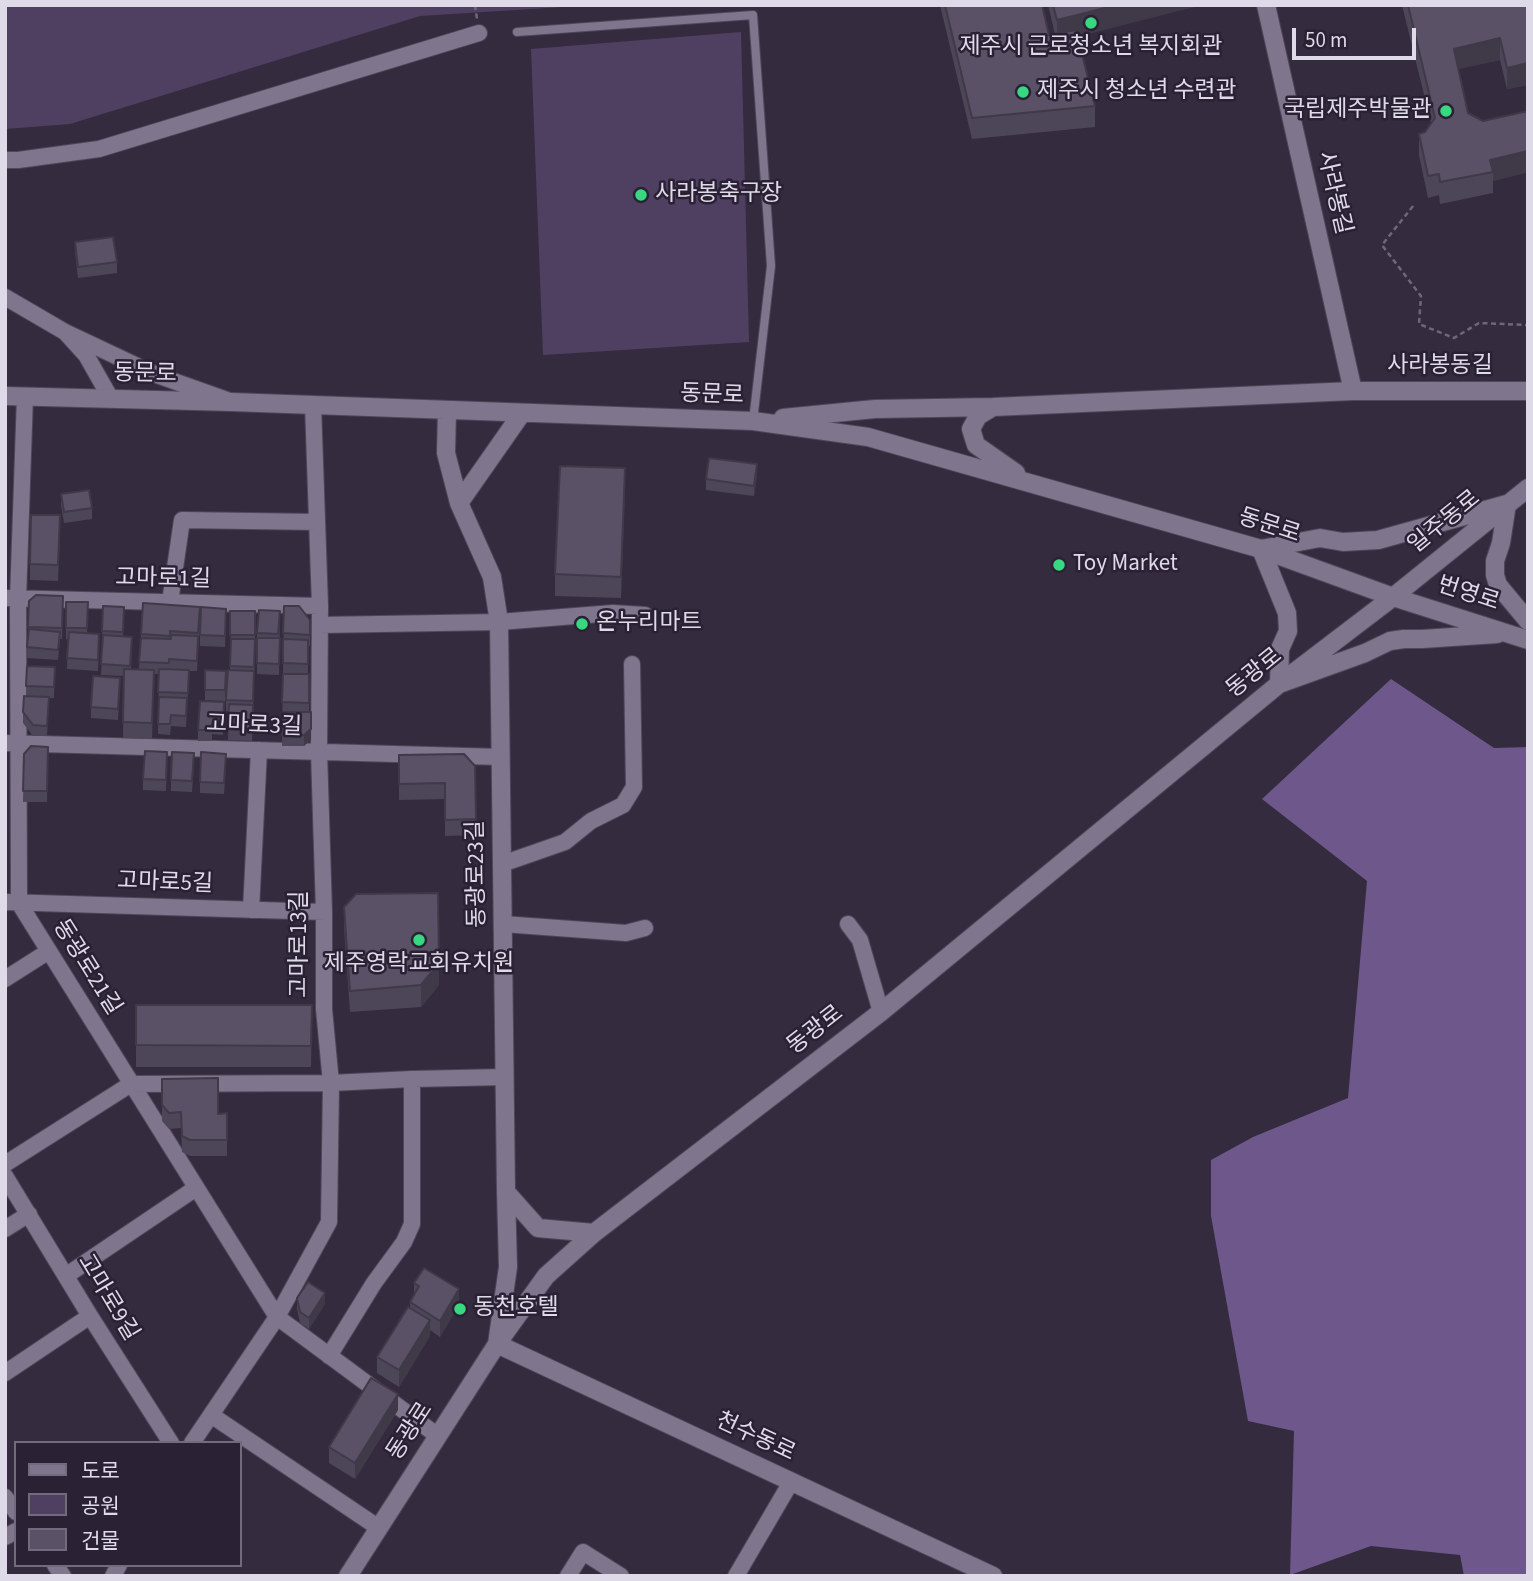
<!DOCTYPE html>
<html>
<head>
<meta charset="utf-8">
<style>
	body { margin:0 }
	#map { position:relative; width:1533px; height:1581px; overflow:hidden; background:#342b3f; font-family:"Source Sans 3","Noto Sans KR",sans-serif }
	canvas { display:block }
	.frame { position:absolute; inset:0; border:7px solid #dfdae7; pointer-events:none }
	.legend { position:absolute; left:14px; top:1441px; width:228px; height:126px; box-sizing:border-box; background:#2a2135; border:2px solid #726b7c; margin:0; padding:9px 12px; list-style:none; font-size:21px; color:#dfdae7 }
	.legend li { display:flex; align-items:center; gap:14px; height:35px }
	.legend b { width:35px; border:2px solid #726b7c }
	.scale { position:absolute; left:1292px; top:28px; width:124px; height:32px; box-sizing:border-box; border:4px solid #dfdae7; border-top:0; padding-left:9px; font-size:21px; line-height:24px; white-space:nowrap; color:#dfdae7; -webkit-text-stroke:5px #2a2135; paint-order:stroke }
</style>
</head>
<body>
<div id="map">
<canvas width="1533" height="1581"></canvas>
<div class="frame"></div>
<ul class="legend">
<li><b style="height:9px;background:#7f758d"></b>도로</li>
<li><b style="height:19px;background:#4f4062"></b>공원</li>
<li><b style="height:19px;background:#5a5167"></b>건물</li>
</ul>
<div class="scale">50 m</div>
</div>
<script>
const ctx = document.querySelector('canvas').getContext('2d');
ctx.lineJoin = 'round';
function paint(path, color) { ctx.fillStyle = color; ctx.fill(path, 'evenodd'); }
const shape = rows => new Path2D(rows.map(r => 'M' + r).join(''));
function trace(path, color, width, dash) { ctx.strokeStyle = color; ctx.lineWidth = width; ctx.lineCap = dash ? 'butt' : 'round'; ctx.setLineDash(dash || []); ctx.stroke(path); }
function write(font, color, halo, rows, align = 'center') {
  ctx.font = font + ' "Source Sans 3","Noto Sans KR",sans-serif'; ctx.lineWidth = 5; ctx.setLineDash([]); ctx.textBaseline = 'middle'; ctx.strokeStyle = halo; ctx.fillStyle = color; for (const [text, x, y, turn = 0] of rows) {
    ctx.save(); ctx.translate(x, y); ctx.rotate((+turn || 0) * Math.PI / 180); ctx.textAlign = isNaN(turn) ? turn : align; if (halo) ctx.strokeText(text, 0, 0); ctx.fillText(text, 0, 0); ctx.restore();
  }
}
paint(shape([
	[5,5,595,5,420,16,70,124,5,129],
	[741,32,749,342,543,355,531,49]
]), '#4f4062');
paint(shape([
	[1391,679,1494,748,1528,747,1528,1576,1464,1576,1460,1555,1371,1546,1290,1575,1294,1431,1248,1421,1211,1216,1211,1160,1253,1137,1348,1098,1367,881,1262,799]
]), '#6e578a');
const lane = shape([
	[517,32,753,15,771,266,753,421]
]);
const street = shape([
	[5,160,18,160,99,149,479,33],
	[5,297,65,332,86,355,111,399],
	[65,332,154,374,227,400],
	[25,396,18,599,19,903,277,1317,438,1436],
	[5,598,320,606],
	[170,602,182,520,317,522],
	[320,625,499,622,613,613,645,615],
	[5,743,501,757],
	[502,864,565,842,591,821,623,805,634,787,632,664],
	[5,902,324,912],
	[251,910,259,750],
	[503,924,626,933,645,928],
	[848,924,860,940,881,1012],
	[5,979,49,951],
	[5,1164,131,1084,331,1083,412,1079,505,1077],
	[5,1176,90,1316,171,1443],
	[5,1229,29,1214],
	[67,1275,196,1188],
	[329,1356,374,1283,404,1242,412,1224,412,1079],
	[5,1373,90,1316],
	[211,1415,379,1528],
	[192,1443,277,1317,329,1222,331,1083,324,1009,324,912,319,752,320,606,313,405],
	[5,1497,16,1512],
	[5,1537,16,1531],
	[55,1565,63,1576],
	[113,1576,119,1565],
	[568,1576,583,1552,621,1576],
	[736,1576,791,1482]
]);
const secondary = shape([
	[1266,5,1353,391],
	[5,396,232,402,753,421,868,437,1261,549,1393,597,1528,640],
	[993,407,978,416,971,429,976,445,1016,473],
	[447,410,446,453,459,503,492,577,499,622,506,1192,508,1267,497,1344,993,1576],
	[783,418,875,409,993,407,1353,391,1528,391],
	[459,503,522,413],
	[1497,634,1422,639,1404,639,1390,641,1365,653,1279,684,1280,649,1288,631,1287,613,1261,549,1320,538,1343,542,1378,540,1507,504,1501,543,1495,561,1495,575,1498,585,1528,621],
	[506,1192,538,1228,594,1233],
	[348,1576,497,1344,546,1276,594,1233,881,1012,1279,684,1393,597,1528,488]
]);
trace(lane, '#4f4758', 10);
trace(street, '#4f4758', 18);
trace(secondary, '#4f4758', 20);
trace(shape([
	[475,5,477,19],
	[1413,206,1382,245,1421,296,1419,324,1454,338,1479,323,1528,325]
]), '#6f6779', 2.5, [5, 3.5]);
trace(lane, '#7f758d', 8);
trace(street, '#7f758d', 16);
trace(secondary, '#7f758d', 18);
paint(shape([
	[940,5,1042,5,1049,35,1055,34,1048,5,1202,5,1078,36,1095,106,1095,127,972,139],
	[1402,5,1528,5,1528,85,1507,89,1500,60,1458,69,1468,113,1483,121,1528,111,1528,172,1493,181,1493,193,1440,204,1439,195,1428,198,1419,155,1419,134,1425,132,1431,123],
	[75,242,117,262,117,273,78,278,75,252],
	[757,475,754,496,706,490,706,479],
	[625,489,621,598,555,596,555,574],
	[61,494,92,508,92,519,64,523,61,505],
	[60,531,58,581,30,580,30,564],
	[63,596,62,639,60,639,58,660,27,658,29,601],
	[66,602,88,602,87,633,99,645,98,671,67,669,68,639,66,639],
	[143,603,200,618,197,671,189,671,186,727,171,726,170,735,158,734,159,674,154,674,152,739,123,738,124,676,101,675,103,642,102,642,103,606,124,607,123,637,132,648,131,669,139,669],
	[284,606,310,620,310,646,308,645,308,674,309,674,309,712,311,739,304,746,282,746],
	[230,611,255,611,255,650,252,741,228,740,229,711,226,711,226,700,230,670,231,646],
	[280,611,279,675,257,674,257,633],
	[226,619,225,647,200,646,200,635],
	[27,666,55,667,54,698,49,698,47,736,33,736,23,723,23,712,26,696],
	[205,670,226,671,225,701,205,700],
	[120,689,118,720,91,718,91,707],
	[224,713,223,735,212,734,212,741,198,741,198,730],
	[48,747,47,802,23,802,24,754],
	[399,755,475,766,476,835,445,836,445,799,399,800],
	[167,763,166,791,143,790,143,779],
	[194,764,192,792,171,791,171,780],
	[226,765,224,794,200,793,200,782],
	[344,907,439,985,421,1007,350,1012,344,928],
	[136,1005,312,1005,311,1067,136,1067],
	[162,1079,218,1114,227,1113,227,1156,190,1156,182,1152,181,1128,169,1129,162,1121],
	[414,1283,459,1305,440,1337,430,1330,430,1336,399,1387,377,1373,377,1357,410,1308,410,1302,414,1294],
	[297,1298,325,1304,309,1329,300,1323,297,1309],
	[398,1410,355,1479,329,1463,329,1447]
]), '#4d4659');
paint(shape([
	[1117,5,1202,5,1057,42,1057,20],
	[1500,38,1500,60,1454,70,1454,49],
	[1528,63,1528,85,1507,89,1507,68],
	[1528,151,1528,172,1493,181,1493,172,1490,160],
	[757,464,757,475,754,496,754,486],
	[625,468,625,489,621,598,621,577],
	[311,729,311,739,304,746,304,735],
	[439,963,439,985,421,1007,421,985],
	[459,1289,459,1305,440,1337,440,1321],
	[325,1293,325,1304,309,1329,309,1318],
	[430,1320,430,1336,399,1387,399,1370],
	[398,1394,398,1410,355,1479,355,1463]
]), '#3f3948');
const building = shape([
	[945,5,1042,5,1049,35,1076,30,1095,106,972,118,945,5],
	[1053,5,1117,5,1057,20,1053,5],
	[1408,5,1528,5,1528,63,1507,68,1500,38,1454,49,1468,113,1483,121,1528,111,1528,151,1490,160,1493,172,1440,182,1439,174,1428,176,1419,134,1425,132,1435,118,1408,5],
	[113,237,117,262,78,267,75,242,113,237],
	[709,458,757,464,754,486,706,479,709,458],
	[560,466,625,468,621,577,555,574,560,466],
	[89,490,92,508,64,512,61,494,89,490],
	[31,515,60,515,58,565,30,564,31,515],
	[36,595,63,596,62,628,28,627,29,601,36,595],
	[66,602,88,602,87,628,66,628,66,602],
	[143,603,200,607,198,633,170,631,170,636,141,634,143,603],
	[103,606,124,607,123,632,102,631,103,606],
	[284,606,299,606,310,620,310,635,283,633,284,606],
	[201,607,226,609,225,636,200,635,201,607],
	[259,610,280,611,278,634,257,633,259,610],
	[230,611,255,611,255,635,230,635,230,611],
	[29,629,60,632,58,650,27,647,29,629],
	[69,632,99,634,98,660,67,658,69,632],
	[103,635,132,637,130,666,101,664,103,635],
	[171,635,198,636,197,661,169,659,169,663,139,662,141,638,171,639,171,635],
	[257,638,280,638,279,664,257,663,257,638],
	[231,639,255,639,254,667,230,666,231,639],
	[283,639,308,640,308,664,283,663,283,639],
	[27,666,55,667,54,687,26,686,27,666],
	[124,669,154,670,152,723,123,722,124,669],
	[159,669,189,670,188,693,158,692,159,669],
	[205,670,226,671,225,690,205,690,205,670],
	[228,670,254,671,253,701,226,700,228,670],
	[283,674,309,674,309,703,282,702,283,674],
	[93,676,120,678,118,709,91,707,93,676],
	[24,696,49,697,47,726,33,725,23,712,24,696],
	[159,697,187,698,186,716,171,715,170,724,158,724,159,697],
	[200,701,224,702,223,724,212,723,212,730,198,730,200,701],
	[229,704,253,705,252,730,228,729,229,704],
	[283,712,311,712,311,729,304,735,282,735,283,712],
	[31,746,48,747,47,791,23,791,24,754,31,746],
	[145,751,167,752,166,780,143,779,145,751],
	[172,752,194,753,192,781,171,780,172,752],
	[201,752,226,754,224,783,200,782,201,752],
	[464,754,475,766,476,819,445,820,445,783,399,784,399,755,464,754],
	[438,893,439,963,421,985,350,991,344,907,356,894,438,893],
	[136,1005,312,1005,311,1046,136,1045,136,1005],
	[218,1078,218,1114,227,1113,227,1140,190,1140,182,1136,181,1112,169,1113,162,1105,162,1079,218,1078],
	[424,1268,459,1289,440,1321,410,1302,419,1286,414,1283,424,1268],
	[308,1282,325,1293,309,1318,300,1312,297,1298,308,1282],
	[408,1307,430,1320,399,1370,377,1357,408,1307],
	[371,1378,398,1394,355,1463,329,1447,371,1378]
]);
paint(building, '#5a5167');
trace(building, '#3f3948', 2);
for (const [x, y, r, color] of [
	[1091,23,7,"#37d880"],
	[1023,92,7,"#37d880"],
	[1446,111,7,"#37d880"],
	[641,195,7,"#37d880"],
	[1059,565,7,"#37d880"],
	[582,624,7,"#37d880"],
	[419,940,7,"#37d880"],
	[460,1309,7,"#37d880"]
]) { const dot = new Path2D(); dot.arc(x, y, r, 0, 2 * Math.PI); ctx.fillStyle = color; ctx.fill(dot); trace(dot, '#2a2135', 2.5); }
write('23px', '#dfdae7', '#2a2135', [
	["제주시 근로청소년 복지회관",1091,48,"center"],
	["제주시 청소년 수련관",1037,92],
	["국립제주박물관",1432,111,"right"],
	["사라봉축구장",655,195],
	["Toy Market",1073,565],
	["온누리마트",596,624],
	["제주영락교회유치원",419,965,"center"],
	["동천호텔",474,1309]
], 'left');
write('23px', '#dfdae7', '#2a2135', [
	["사라봉길",1333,193,77],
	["사라봉동길",1440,367],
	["동문로",145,375,1],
	["동문로",712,396,2],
	["일주동로",1445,523,-39],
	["동문로",1269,527,18],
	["고마로1길",163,580,1],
	["번영로",1468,595,18],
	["동광로",1255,674,-39],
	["고마로3길",254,727,2],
	["동광로23길",478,874,-91],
	["고마로5길",165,884,2],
	["고마로13길",301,944,-90],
	["동광로21길",86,968,58],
	["동광로",816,1031,-38],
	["고마로9길",107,1298,59],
	["동광로",411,1432,-57],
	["천수동로",755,1438,25]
]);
</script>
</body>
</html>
